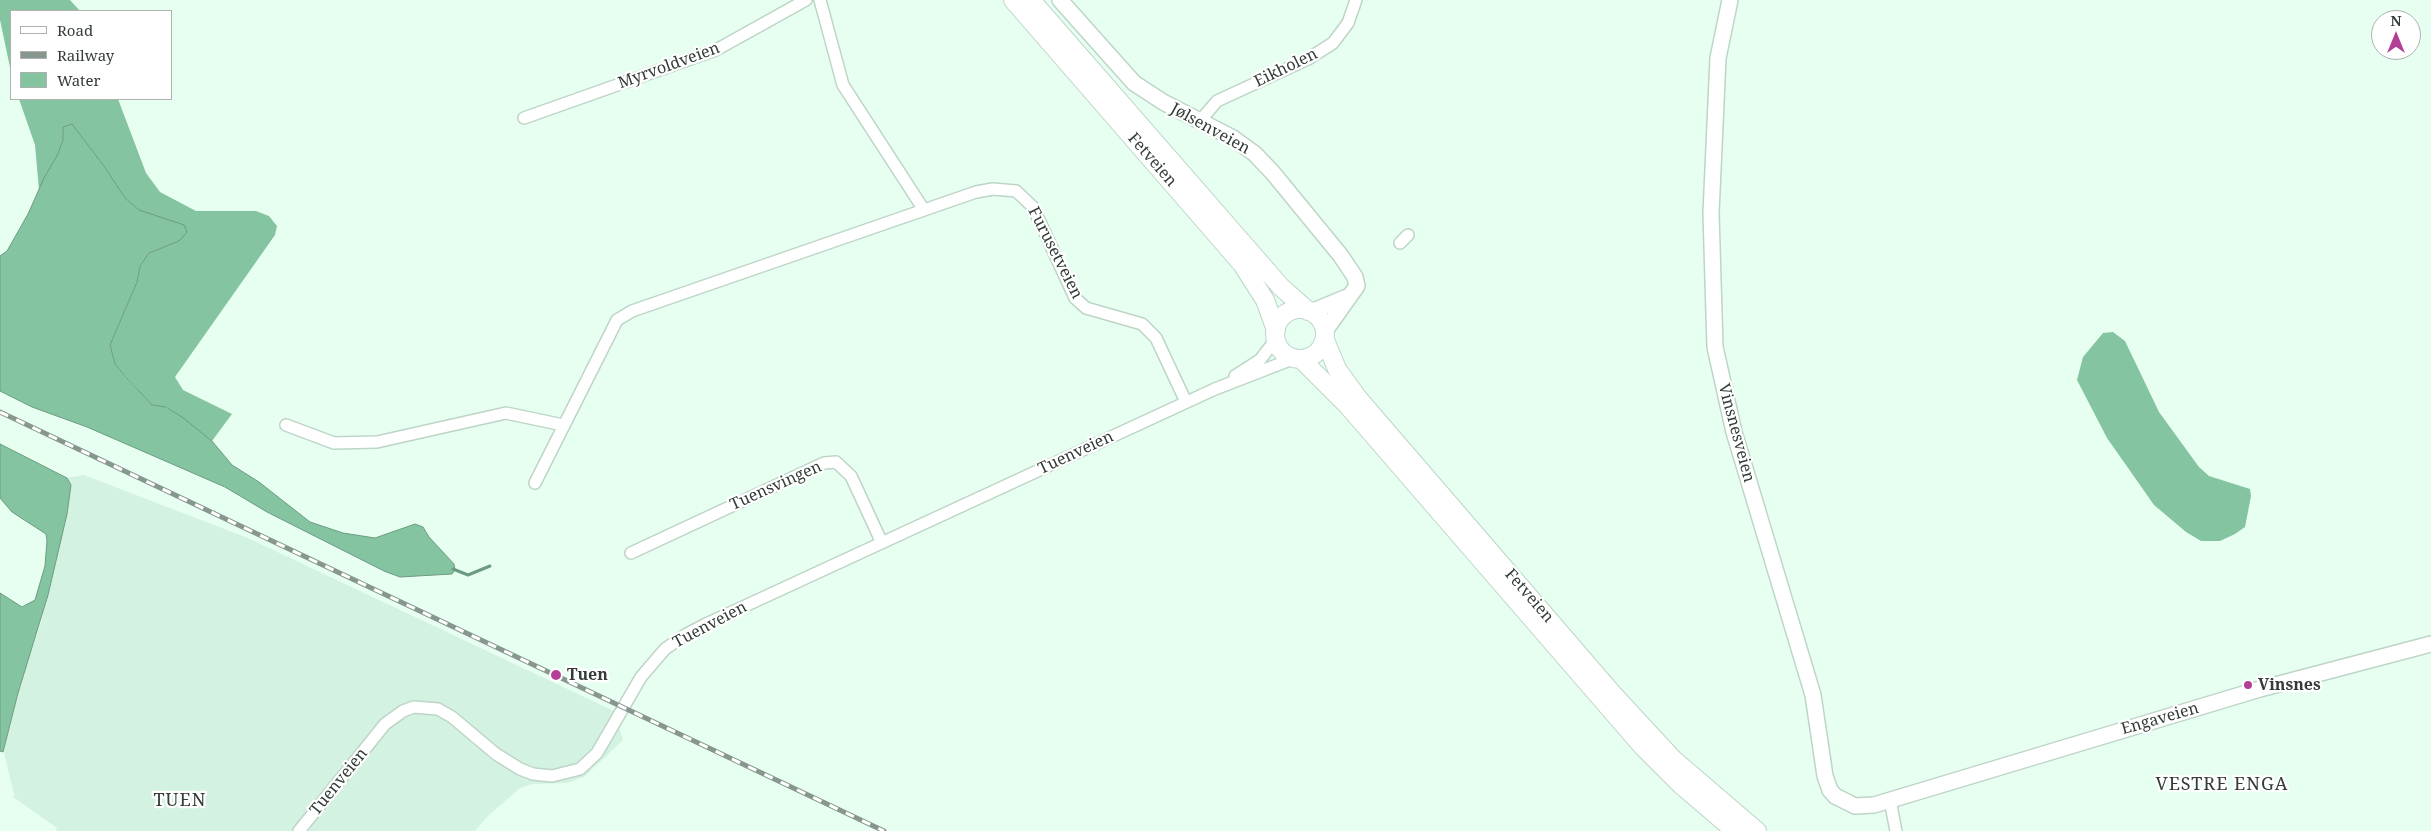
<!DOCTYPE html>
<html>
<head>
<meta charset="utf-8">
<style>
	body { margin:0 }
	#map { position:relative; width:2431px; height:831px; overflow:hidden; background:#e7fff1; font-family:"Noto Serif",serif }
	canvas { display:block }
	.legend { position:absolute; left:10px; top:10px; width:162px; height:90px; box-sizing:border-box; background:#fff; border:1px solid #adb1af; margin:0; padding:6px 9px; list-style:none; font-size:15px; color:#333c37 }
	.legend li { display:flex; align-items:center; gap:10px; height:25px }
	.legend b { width:25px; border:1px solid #adb1af }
	.north { position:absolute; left:2371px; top:10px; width:50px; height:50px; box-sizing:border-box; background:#fff; border:1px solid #adb1af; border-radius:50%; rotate:0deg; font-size:14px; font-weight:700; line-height:20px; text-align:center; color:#333c37 }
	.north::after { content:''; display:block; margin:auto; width:18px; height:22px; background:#b53f97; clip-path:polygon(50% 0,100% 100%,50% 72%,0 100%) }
</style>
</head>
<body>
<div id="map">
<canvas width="2431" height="831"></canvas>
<ul class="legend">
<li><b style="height:6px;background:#fff"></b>Road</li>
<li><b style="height:6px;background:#87978e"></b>Railway</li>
<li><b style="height:14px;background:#85c4a1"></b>Water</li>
</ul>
<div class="north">N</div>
</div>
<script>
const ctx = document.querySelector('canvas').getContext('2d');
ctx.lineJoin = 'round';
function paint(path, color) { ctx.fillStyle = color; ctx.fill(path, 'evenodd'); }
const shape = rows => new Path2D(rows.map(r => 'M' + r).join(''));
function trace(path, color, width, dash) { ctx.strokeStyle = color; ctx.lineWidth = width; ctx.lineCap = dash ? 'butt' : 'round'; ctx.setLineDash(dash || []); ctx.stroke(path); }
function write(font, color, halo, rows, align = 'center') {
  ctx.font = font + ' "Noto Serif",serif'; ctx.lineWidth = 4.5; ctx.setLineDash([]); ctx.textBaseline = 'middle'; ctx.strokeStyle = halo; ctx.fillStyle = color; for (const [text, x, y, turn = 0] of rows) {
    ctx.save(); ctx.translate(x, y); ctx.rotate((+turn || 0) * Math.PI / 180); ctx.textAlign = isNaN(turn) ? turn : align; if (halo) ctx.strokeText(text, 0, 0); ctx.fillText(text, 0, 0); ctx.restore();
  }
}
paint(shape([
	[84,475,248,538,614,711,623,740,584,777,567,783,533,784,520,788,488,816,475,831,56,831,57,828,13,797,14,794,3,749,24,671,42,620,67,478]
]), '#d4f2e1');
paint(shape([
	[0,0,70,0,80,11,11,11,11,72,0,20],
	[19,99,118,99,146,173,160,192,196,211,256,211,269,216,277,226,275,235,175,377,183,390,232,414,212,441,167,407,152,405,115,364,110,345,137,282,140,266,149,253,179,241,155,217,139,210,125,198,104,166,72,124,63,127,63,140,58,154,39,190,35,145],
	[2113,332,2125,341,2159,412,2199,467,2209,476,2250,489,2251,496,2245,527,2235,534,2220,541,2201,541,2186,532,2154,505,2107,438,2077,380,2083,357,2103,333]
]), '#85c4a1');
const water = shape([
	[72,124,104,166,125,198,139,210,184,225,187,232,179,241,149,253,140,266,137,282,110,345,115,364,127,378,152,405,166,407,182,417,212,441,232,465,259,482,310,522,343,533,375,538,415,524,423,527,429,537,454,564,455,570,452,574,400,577,384,571,267,512,225,487,87,427,32,407,0,391,0,256,7,251,28,214,44,178,58,154,63,140,63,127,72,124],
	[0,444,67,478,71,485,67,514,48,595,18,693,3,752,0,751,0,593,22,607,35,600,45,566,47,541,46,534,12,512,0,498,0,444]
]);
paint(water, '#85c4a1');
trace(water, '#6c9b81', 1);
trace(shape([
	[453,569,468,575,490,566]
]), '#6c9b81', 3);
const minor = shape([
	[820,0,843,85,924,210],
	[524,118,716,50,806,0],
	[1200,121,1217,101,1308,59,1333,43,1348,23,1356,0],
	[1400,243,1408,235],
	[1235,376,1260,360,1276,339],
	[286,425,334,443,377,442,506,413,563,425],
	[535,483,617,320,632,311,976,192,993,189,1016,191,1033,207,1075,298,1086,308,1142,324,1156,338,1186,402],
	[631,553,824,463,836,462,851,476,882,543],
	[1890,800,1896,831],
	[299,831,385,724,403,711,414,707,438,709,452,717,496,754,520,769,533,774,552,776,580,769,597,753,641,677,665,649,685,635,706,624,1215,389,1295,358]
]);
const major = shape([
	[1060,0,1134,83,1163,102,1233,138,1255,154,1273,173,1341,256,1355,277,1357,286,1325,331],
	[1730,0,1718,58,1711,213,1715,347,1734,432,1813,695,1825,776,1830,790,1835,796,1855,806,1874,805,2260,689,2431,644],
	[1311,312,1347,297]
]);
const highway = shape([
	[1013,0,1242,264,1265,300,1276,330],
	[1031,0,1281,287,1308,311],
	'1275 334a25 25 0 1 1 50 0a25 25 0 1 1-50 0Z',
	[1325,340,1337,369,1358,398,1612,693,1673,759,1757,831],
	[1301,359,1348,406,1643,747,1681,785,1735,831]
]);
trace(minor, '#bdd5c7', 14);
trace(major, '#bdd5c7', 18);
trace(highway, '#bdd5c7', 20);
trace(minor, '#fff', 11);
trace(major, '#fff', 15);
trace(highway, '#fff', 18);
const rail = shape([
	[0,412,884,831]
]);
trace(rail, '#87978e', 5);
trace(rail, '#fff', 3, [9]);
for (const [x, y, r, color] of [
	[556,675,6,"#b53f97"],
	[2248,685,5,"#b53f97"]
]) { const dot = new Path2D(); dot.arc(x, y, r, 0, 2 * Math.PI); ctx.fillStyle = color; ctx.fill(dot); trace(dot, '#fff', 2); }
write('16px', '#333c37', '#fff', [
	["Myrvoldveien",669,66,-20],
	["Eikholen",1286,68,-26],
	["Jølsenveien",1210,129,29],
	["Fetveien",1152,160,49],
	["Furusetveien",1055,253,63],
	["Vinsnesveien",1736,433,75],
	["Tuenveien",1076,453,-25],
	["Tuensvingen",776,486,-24],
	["Fetveien",1529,596,49],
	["Tuenveien",710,625,-28],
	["Engaveien",2160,719,-16],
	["Tuenveien",339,782,-51]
]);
write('bold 16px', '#333c37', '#fff', [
	["Tuen",567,675],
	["Vinsnes",2258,685]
], 'left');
ctx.letterSpacing = '1px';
write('18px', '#333c37', '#fff', [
	["VESTRE ENGA",2222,785],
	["TUEN",180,801]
]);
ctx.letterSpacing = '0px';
</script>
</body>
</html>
